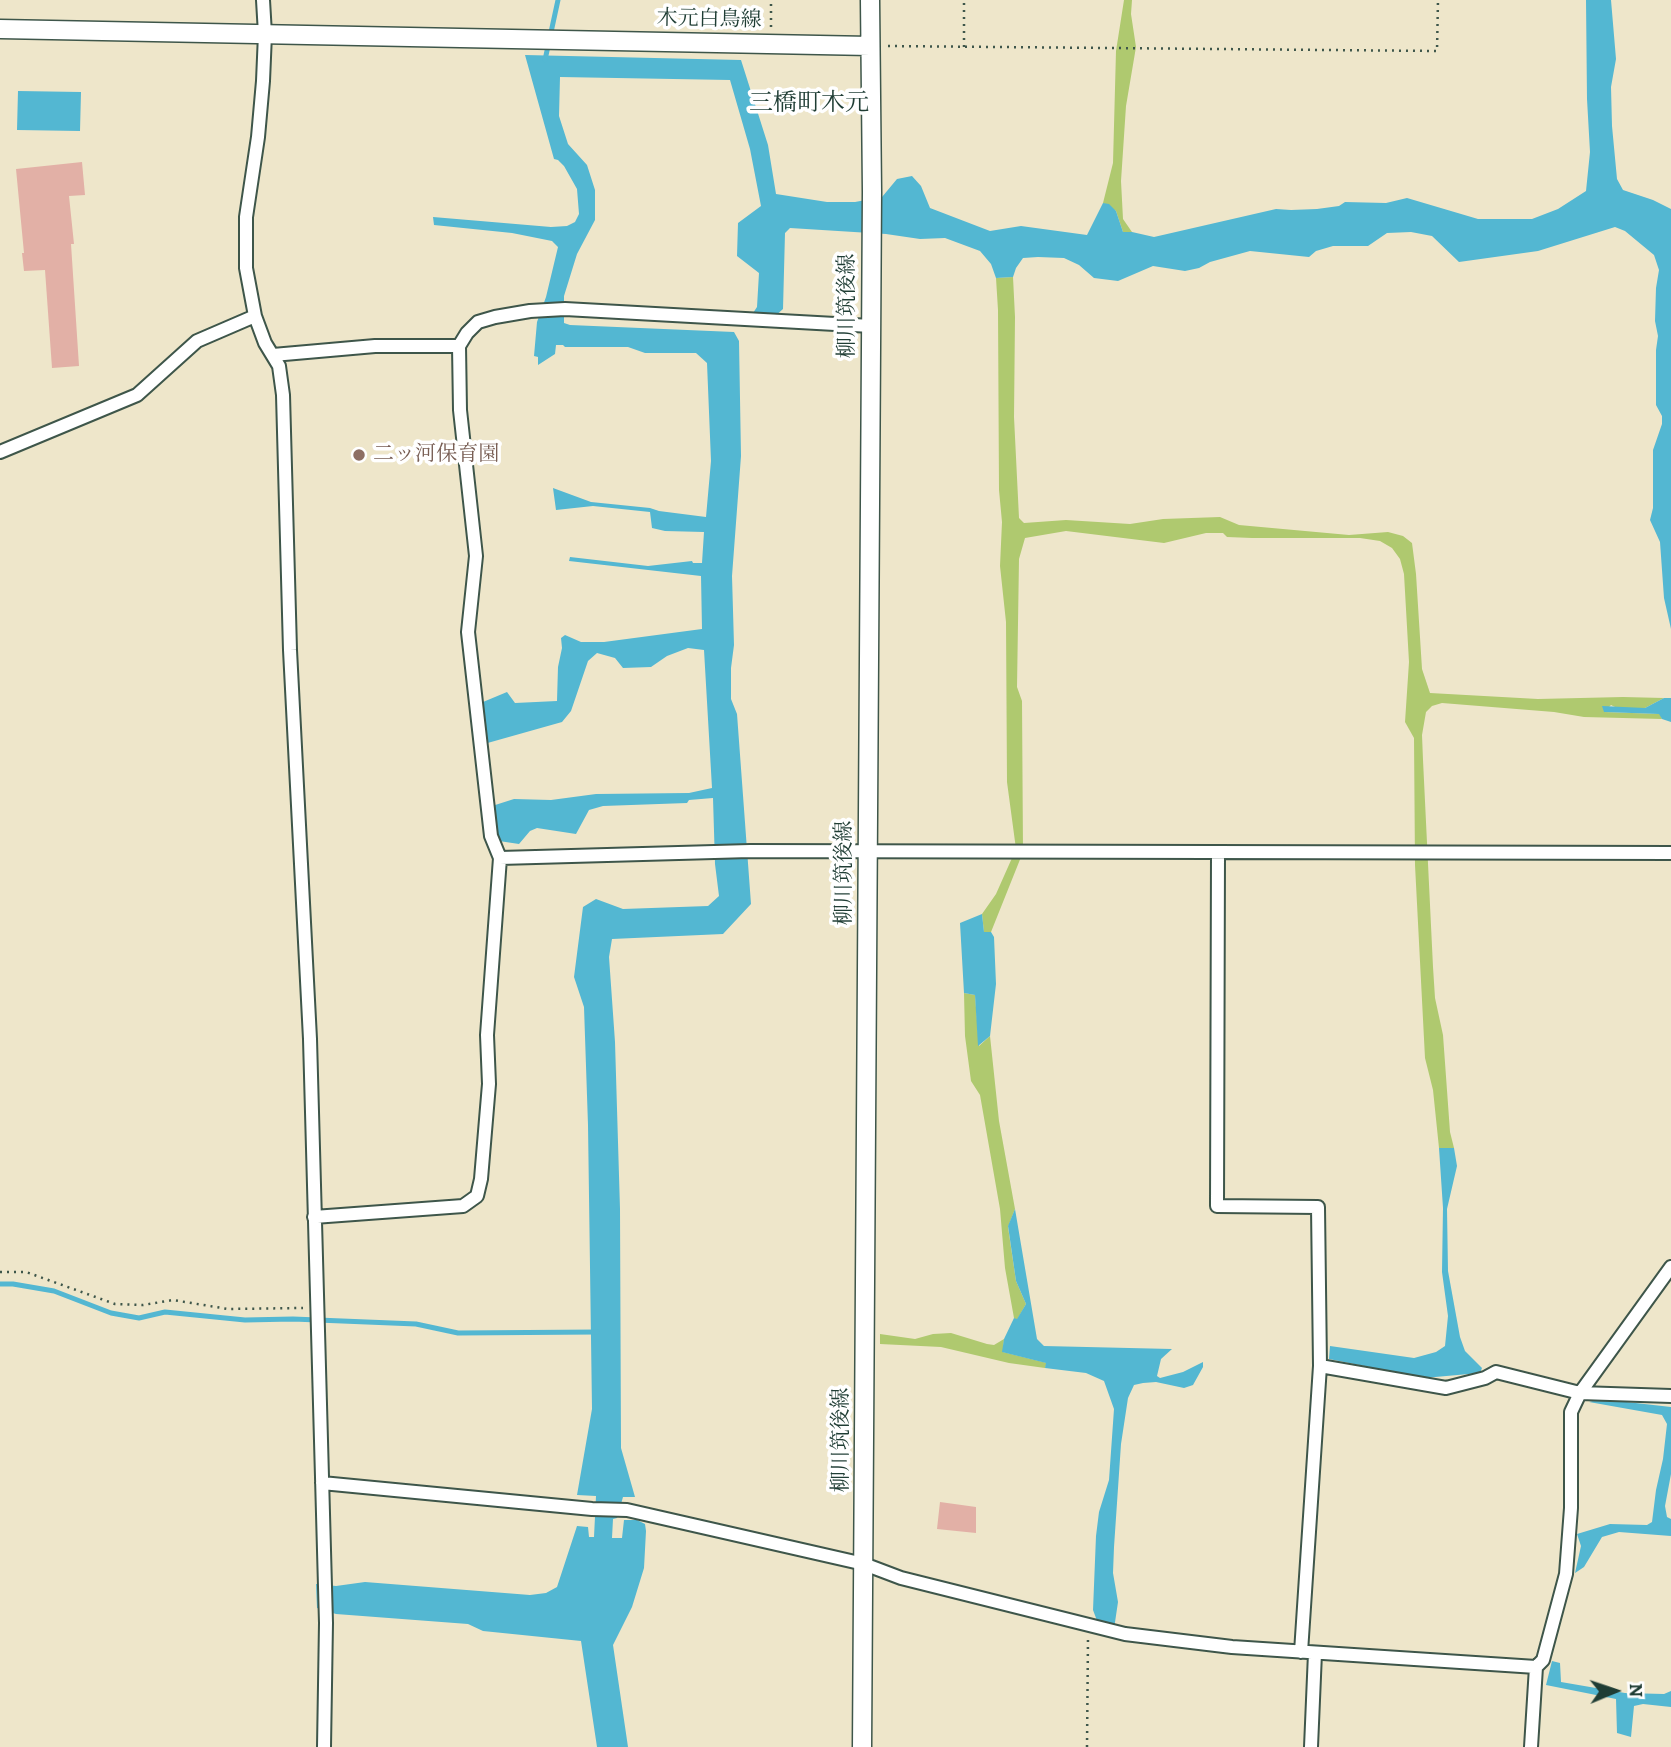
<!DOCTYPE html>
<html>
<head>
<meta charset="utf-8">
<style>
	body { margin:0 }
	#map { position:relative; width:1671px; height:1747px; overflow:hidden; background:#eee6ca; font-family:Alegreya,serif }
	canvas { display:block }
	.north { position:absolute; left:1580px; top:1656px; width:70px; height:70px; -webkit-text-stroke:5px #fff; paint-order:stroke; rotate:88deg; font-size:19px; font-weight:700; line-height:28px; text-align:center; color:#1f3d34 }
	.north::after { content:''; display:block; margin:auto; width:24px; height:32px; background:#1f3d34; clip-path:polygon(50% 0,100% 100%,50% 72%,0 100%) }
</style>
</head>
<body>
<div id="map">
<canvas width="1671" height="1747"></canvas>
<div class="north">N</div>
</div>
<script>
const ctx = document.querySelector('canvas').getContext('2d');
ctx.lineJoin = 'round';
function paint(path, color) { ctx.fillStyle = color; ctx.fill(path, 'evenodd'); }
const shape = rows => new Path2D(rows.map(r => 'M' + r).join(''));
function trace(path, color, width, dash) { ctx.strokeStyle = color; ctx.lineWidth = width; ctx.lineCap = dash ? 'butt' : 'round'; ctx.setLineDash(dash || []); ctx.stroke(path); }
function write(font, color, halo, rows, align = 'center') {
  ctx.font = font + ' Alegreya,"Noto Serif JP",serif'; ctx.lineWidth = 7; ctx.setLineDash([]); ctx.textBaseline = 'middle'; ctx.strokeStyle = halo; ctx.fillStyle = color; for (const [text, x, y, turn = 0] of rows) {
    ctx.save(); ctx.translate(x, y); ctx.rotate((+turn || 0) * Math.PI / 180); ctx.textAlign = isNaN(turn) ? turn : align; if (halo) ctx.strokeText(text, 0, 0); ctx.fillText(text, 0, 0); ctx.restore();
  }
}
paint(shape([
	[1124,0,1132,0,1131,14,1136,47,1126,106,1121,181,1123,219,1132,232,1123,232,1116,211,1103,203,1113,163,1116,51],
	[1013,277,1015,317,1014,417,1019,518,1024,523,1066,520,1130,524,1163,519,1220,517,1239,525,1349,535,1388,532,1403,536,1412,543,1416,574,1422,669,1430,693,1538,699,1623,697,1664,698,1645,708,1617,708,1611,705,1604,712,1660,714,1662,719,1584,717,1554,712,1442,703,1432,706,1426,712,1422,735,1423,760,1433,967,1435,998,1443,1035,1450,1132,1454,1148,1439,1148,1433,1090,1425,1058,1415,865,1414,738,1405,722,1409,662,1404,574,1400,559,1392,548,1380,541,1360,538,1252,538,1227,537,1223,533,1206,533,1164,543,1066,531,1025,538,1019,559,1017,687,1022,701,1023,852,991,932,984,932,982,914,996,894,1016,849,1007,782,1006,622,1000,566,1002,522,999,490,998,310,996,278],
	[964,993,975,995,979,1046,990,1036,999,1121,1015,1209,1008,1227,1016,1281,1026,1304,1017,1320,1014,1318,1005,1268,1000,1209,980,1095,971,1081,965,1036],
	[951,1333,987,1344,994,1345,1004,1339,1003,1352,1047,1363,1045,1368,1009,1363,941,1347,880,1344,880,1334,915,1339,933,1334]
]), '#afc96f');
paint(shape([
	[1586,0,1611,0,1616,59,1611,87,1612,126,1617,179,1623,190,1653,200,1671,209,1671,629,1664,598,1660,542,1650,520,1653,508,1653,450,1662,424,1662,416,1656,405,1656,350,1658,336,1655,321,1656,288,1659,270,1654,255,1625,231,1615,227,1538,251,1459,262,1432,236,1411,232,1387,233,1368,246,1333,246,1316,251,1309,257,1250,251,1210,262,1199,268,1185,271,1153,266,1118,281,1094,278,1079,265,1064,258,1038,257,1023,258,1016,268,1013,277,996,278,991,264,980,251,945,238,920,239,886,234,790,228,785,233,783,309,773,318,753,313,757,307,759,273,737,256,738,223,761,206,750,149,730,80,560,77,559,116,568,144,587,165,595,190,595,220,577,254,564,296,564,323,570,325,734,332,739,341,741,456,732,576,734,645,731,668,731,699,737,714,751,904,723,934,612,939,609,957,615,1042,620,1209,621,1448,635,1497,623,1497,617,1518,613,1519,612,1538,622,1538,624,1520,637,1520,645,1524,646,1531,644,1568,632,1607,613,1645,628,1747,597,1747,581,1641,483,1631,468,1624,336,1614,317,1608,316,1584,336,1586,365,1582,530,1595,546,1593,557,1587,577,1526,588,1527,589,1537,594,1537,596,1496,577,1495,592,1409,588,1125,584,1007,574,977,583,907,596,899,623,909,708,906,719,896,715,864,713,798,689,800,687,803,603,806,589,810,576,834,537,828,530,831,519,844,499,841,492,806,514,799,551,800,596,794,689,793,712,788,704,650,688,648,667,656,651,667,623,668,615,658,597,653,588,661,571,711,562,722,484,744,483,702,507,692,515,703,557,701,558,667,562,648,561,638,565,635,581,642,604,642,702,629,701,576,569,561,570,557,648,566,692,561,693,563,702,563,704,532,665,531,652,528,650,512,593,506,556,510,553,488,591,502,650,508,659,511,706,517,711,461,707,363,696,353,645,353,628,347,565,347,563,345,556,345,555,354,538,365,538,357,534,356,537,322,546,297,558,247,552,241,512,233,434,225,433,217,551,227,567,226,575,222,579,214,577,189,564,166,558,160,554,159,525,55,741,60,768,145,776,194,827,202,855,202,882,197,897,179,912,176,921,186,930,208,990,231,1021,226,1087,235,1103,203,1109,204,1116,211,1123,232,1132,232,1154,237,1276,209,1291,210,1317,209,1339,206,1345,202,1386,203,1407,198,1478,219,1532,219,1558,209,1586,191,1590,152,1587,99],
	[18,91,81,92,80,131,17,130],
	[1664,698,1671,698,1671,722,1662,719,1659,714,1604,712,1602,706,1645,708],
	[982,914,984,932,991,932,994,937,996,984,990,1036,978,1046,975,995,964,993,960,923],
	[1439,1148,1454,1148,1457,1166,1447,1209,1448,1271,1460,1337,1465,1351,1482,1368,1480,1373,1424,1378,1329,1359,1330,1346,1414,1358,1436,1352,1445,1346,1448,1316,1442,1272,1443,1208],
	[1015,1209,1037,1339,1044,1346,1172,1349,1161,1359,1157,1376,1160,1378,1183,1372,1203,1362,1203,1367,1193,1385,1184,1388,1156,1382,1143,1383,1134,1385,1128,1398,1121,1444,1114,1547,1113,1573,1118,1602,1114,1629,1099,1626,1093,1610,1096,1536,1099,1512,1109,1480,1114,1409,1104,1381,1086,1373,1045,1368,1046,1363,1002,1352,1004,1339,1014,1318,1017,1319,1026,1304,1016,1281,1008,1226],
	[1600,1399,1671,1407,1671,1474,1665,1506,1667,1517,1671,1519,1671,1536,1619,1532,1602,1537,1584,1567,1575,1573,1581,1546,1577,1534,1610,1524,1647,1525,1652,1522,1656,1490,1663,1459,1667,1424,1662,1415,1589,1402],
	[1552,1661,1560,1663,1561,1682,1625,1693,1664,1694,1671,1691,1671,1707,1643,1704,1634,1706,1631,1737,1617,1733,1616,1699,1546,1685]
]), '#53b7d2');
trace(shape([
	[545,60,558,0],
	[0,1284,13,1284,54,1291,111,1313,139,1318,165,1312,245,1320,293,1319,416,1324,458,1333,597,1332]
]), '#53b7d2', 5);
paint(shape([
	[82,162,85,195,69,196,74,244,71,244,79,366,52,368,45,270,24,271,22,253,24,253,16,169],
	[940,1502,976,1507,976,1533,937,1529]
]), '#e2b0a6');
const minor = shape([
	[263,0,265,34,263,81,258,137,246,217,246,268,255,316,265,343,279,366,283,395,290,650,310,1039,326,1623,324,1747],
	[273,355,375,346,459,346],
	[0,452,137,395,197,341,255,316],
	[1218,852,1217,1206,1318,1207,1320,1366,1301,1652],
	[500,858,750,851,1671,853],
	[314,1217,463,1206,477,1196,481,1179,489,1084,487,1035,500,858,491,836,468,632,476,556,460,410,459,346,467,333,478,322,495,317,530,311,565,309,871,326],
	[1320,1366,1446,1388,1485,1378,1496,1372,1580,1393,1671,1396],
	[322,1483,592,1509,627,1510,864,1564,901,1578,1125,1634,1232,1647,1536,1667],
	[1311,1747,1315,1653],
	[1531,1747,1536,1667,1543,1660,1566,1574,1571,1508,1571,1412,1580,1393,1671,1267]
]);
const secondary = shape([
	[0,29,870,46],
	[862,1747,872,192,870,0]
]);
trace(minor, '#3e564a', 16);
trace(secondary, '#3e564a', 21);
trace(shape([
	[771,27,771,0],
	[888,46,1437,51,1438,0],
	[964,47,964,0],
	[0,1272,26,1272,115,1304,143,1305,173,1300,228,1309,303,1308],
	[1087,1747,1088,1638]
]), '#3e564a', 2.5, [2, 5]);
trace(minor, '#fff', 12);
trace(secondary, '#fff', 18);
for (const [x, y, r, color] of [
	[359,455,7,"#8d6e63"]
]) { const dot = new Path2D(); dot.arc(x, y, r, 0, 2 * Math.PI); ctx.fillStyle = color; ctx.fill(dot); trace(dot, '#fff', 2.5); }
write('21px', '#1f3d34', '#fff', [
	["木元白鳥線",709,20,1],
	["柳川筑後線",848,306,-90],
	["柳川筑後線",845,873,-90],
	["柳川筑後線",842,1440,-90]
]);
write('21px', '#785e54', '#fff', [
	["二ッ河保育園",373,455]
], 'left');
write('24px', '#1f3d34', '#fff', [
	["三橋町木元",809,104]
]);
</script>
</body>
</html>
